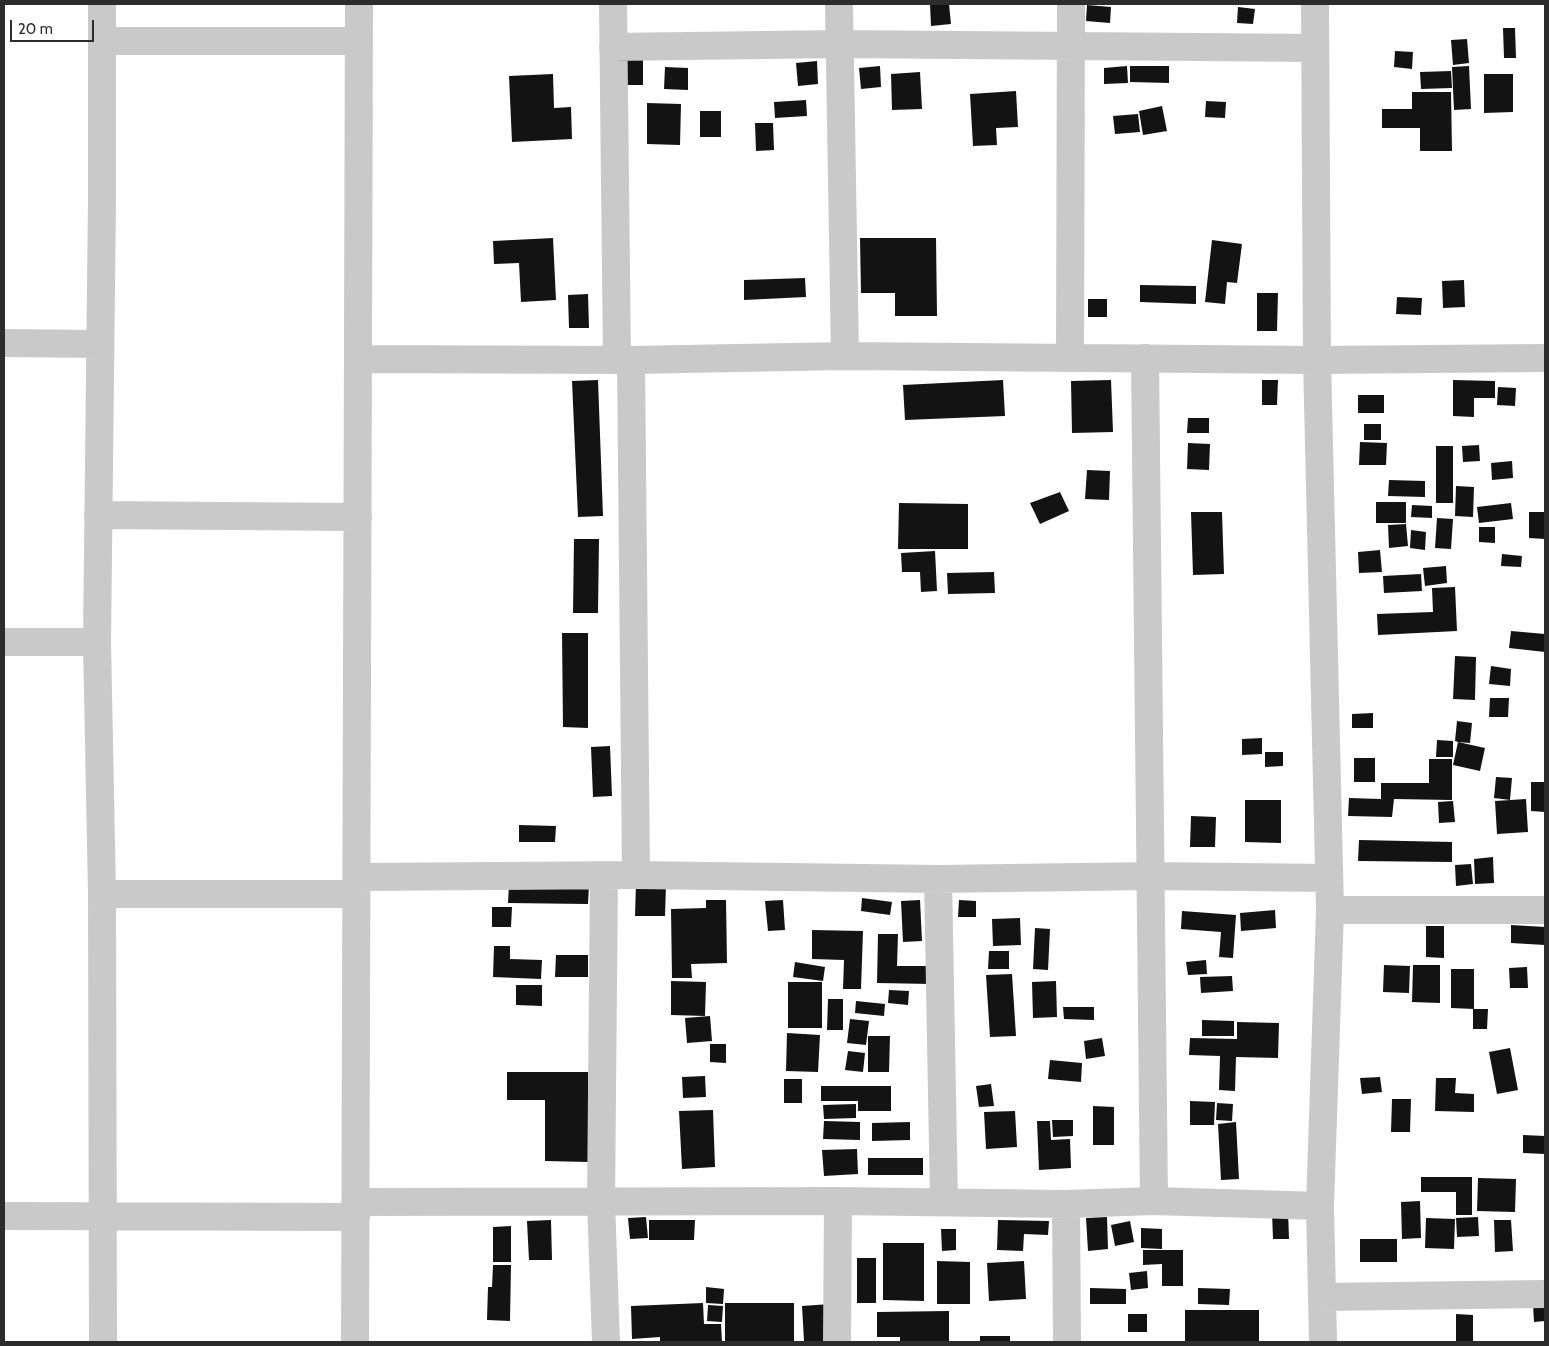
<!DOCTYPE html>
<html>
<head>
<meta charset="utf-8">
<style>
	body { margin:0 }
	#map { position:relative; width:1549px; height:1346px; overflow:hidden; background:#fff; font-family:Cabin,sans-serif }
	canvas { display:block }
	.frame { position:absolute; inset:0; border:5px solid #2c2c2c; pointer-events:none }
	.scale { position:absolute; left:10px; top:20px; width:84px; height:22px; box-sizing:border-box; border:2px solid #2c2c2c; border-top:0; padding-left:6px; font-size:15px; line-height:18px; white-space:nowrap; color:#2c2c2c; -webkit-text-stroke:4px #fff; paint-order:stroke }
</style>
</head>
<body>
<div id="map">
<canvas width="1549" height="1346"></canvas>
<div class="frame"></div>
<div class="scale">20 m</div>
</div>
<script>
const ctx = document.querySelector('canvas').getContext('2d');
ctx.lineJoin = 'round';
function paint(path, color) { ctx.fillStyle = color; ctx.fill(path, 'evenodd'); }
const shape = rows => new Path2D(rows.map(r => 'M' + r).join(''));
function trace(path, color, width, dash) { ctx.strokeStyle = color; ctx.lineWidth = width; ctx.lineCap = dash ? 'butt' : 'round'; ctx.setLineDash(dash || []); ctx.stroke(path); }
paint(shape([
	[930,4,949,4,951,24,931,26],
	[1087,5,1111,7,1110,23,1086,21],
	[1238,7,1255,9,1253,24,1237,23],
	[1503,28,1515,28,1516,58,1504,58],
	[1467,39,1469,63,1453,65,1451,40],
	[1395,51,1413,52,1412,69,1394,67],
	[618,59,643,60,643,85,618,85],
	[817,61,818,84,798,86,796,63],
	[880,66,881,87,861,89,859,68],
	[1127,66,1128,83,1104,84,1104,68],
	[1130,66,1169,66,1169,83,1130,82],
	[1469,66,1471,109,1454,110,1452,67],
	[665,67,688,68,688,90,664,89],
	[1451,71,1452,88,1421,89,1420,72],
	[920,72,922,109,892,110,891,74],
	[553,74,554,108,571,107,572,139,512,142,509,76],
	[1484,74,1513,74,1513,112,1484,113],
	[1016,91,1018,127,996,128,997,145,973,146,970,94],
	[1412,92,1451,92,1452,151,1420,151,1420,128,1382,128,1382,109,1412,109],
	[806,100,807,116,775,118,774,102],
	[1206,101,1226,102,1225,118,1205,117],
	[647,103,681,104,680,145,647,144],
	[1162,106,1167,131,1143,135,1139,111],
	[700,111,721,111,721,137,700,137],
	[1138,114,1140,132,1115,134,1113,116],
	[755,123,773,123,774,150,756,151],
	[553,238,556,300,521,302,519,263,494,264,493,241],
	[860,238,936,238,937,316,895,316,895,293,861,293],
	[1212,240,1242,244,1237,283,1227,282,1225,304,1205,302],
	[805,278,806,297,744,300,744,280],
	[1464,280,1465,307,1443,308,1442,281],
	[1140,285,1196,286,1196,304,1140,302],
	[1257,293,1278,293,1277,331,1257,331],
	[588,294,589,328,569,328,568,295],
	[1397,297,1422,298,1421,315,1396,314],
	[1088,299,1107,299,1107,317,1088,317],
	[598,380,603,516,578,517,572,381],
	[1003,380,1005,416,905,420,903,385],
	[1111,380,1113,432,1072,433,1071,381],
	[1262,380,1278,380,1277,405,1262,405],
	[1453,380,1495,381,1495,398,1474,398,1474,417,1453,416],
	[1498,387,1516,388,1515,406,1497,405],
	[1358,395,1384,395,1384,413,1358,413],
	[1188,418,1209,418,1209,433,1187,433],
	[1364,424,1381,424,1381,440,1364,440],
	[1360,442,1387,443,1386,465,1359,465],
	[1188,443,1210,444,1209,470,1187,469],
	[1479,445,1480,461,1463,462,1462,446],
	[1436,446,1453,446,1453,503,1436,503],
	[1512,461,1513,478,1492,480,1491,463],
	[1087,470,1110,471,1109,500,1085,499],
	[1389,480,1425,481,1425,497,1388,496],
	[1456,486,1474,487,1473,517,1455,516],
	[1060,492,1069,511,1040,524,1030,503],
	[1376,502,1406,502,1406,523,1376,523],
	[899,503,968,504,968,549,898,549],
	[1511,503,1513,519,1479,523,1477,507],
	[1412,505,1432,506,1432,518,1411,517],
	[1191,512,1222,512,1224,574,1193,575],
	[1529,512,1545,512,1545,539,1529,538],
	[1437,518,1453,519,1451,549,1435,548],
	[1406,524,1408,546,1389,548,1388,525],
	[1479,527,1495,527,1495,543,1479,542],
	[1411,530,1426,532,1425,550,1410,548],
	[574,539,599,539,598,613,573,613],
	[1380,550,1382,572,1359,573,1358,552],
	[935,551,937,591,921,592,920,572,902,572,901,553],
	[1502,554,1522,556,1521,567,1501,566],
	[1446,566,1447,583,1425,586,1423,568],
	[994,572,995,593,948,594,947,573],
	[1421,574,1422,591,1384,593,1383,576],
	[1455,587,1457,631,1378,635,1377,614,1433,612,1432,588],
	[1511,631,1545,634,1545,652,1509,648],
	[562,633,588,633,588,728,563,727],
	[1455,656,1476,657,1475,700,1453,699],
	[1491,666,1511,669,1510,686,1489,684],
	[1490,698,1509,698,1508,717,1489,717],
	[1373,713,1373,728,1352,728,1352,714],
	[1457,721,1472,723,1470,743,1458,742,1485,748,1480,771,1453,765,1458,742,1455,741],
	[1262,738,1262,754,1242,755,1242,739],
	[1437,740,1453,741,1453,757,1436,757],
	[610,746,612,796,593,797,591,747],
	[1265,752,1283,752,1283,766,1265,767],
	[1354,758,1375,758,1375,782,1354,782],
	[1429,759,1452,759,1452,800,1394,799,1392,817,1348,816,1349,798,1381,799,1381,783,1429,783],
	[1496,777,1512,778,1510,800,1494,798],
	[1531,782,1545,782,1545,812,1531,811],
	[1526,799,1528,832,1497,834,1495,801],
	[1245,800,1281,800,1281,843,1245,842],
	[1453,801,1455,822,1439,823,1438,802],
	[1191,816,1216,817,1215,847,1190,847],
	[519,825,556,826,555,842,519,842],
	[1359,840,1452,842,1452,862,1358,861],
	[1493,857,1494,883,1475,884,1474,859],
	[1471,864,1473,884,1456,886,1455,865],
	[636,883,666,884,665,916,635,916],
	[509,884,589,885,588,904,508,903],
	[862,898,892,902,890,915,861,911],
	[706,900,726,900,727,963,691,964,692,978,672,978,671,909,706,908],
	[783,900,785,930,768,931,765,901],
	[920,900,922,941,903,942,901,901],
	[959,900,976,901,976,917,958,917],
	[492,907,512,907,511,927,492,927],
	[1275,910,1276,928,1241,931,1240,913],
	[1182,911,1236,915,1233,958,1219,957,1221,932,1181,929],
	[1020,918,1021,945,993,946,992,919],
	[1511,925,1545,927,1545,945,1511,943],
	[1426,926,1444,926,1444,958,1426,957],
	[1035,928,1050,929,1048,970,1033,969],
	[812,930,863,931,861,989,843,989,844,960,812,959],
	[878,934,898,934,897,966,933,966,932,984,877,983],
	[494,946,510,946,510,959,542,960,541,979,493,977],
	[989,951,1009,951,1009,969,988,969],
	[556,955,588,955,588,977,555,977],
	[1206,960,1207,974,1188,975,1186,962],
	[795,962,825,967,823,981,793,977],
	[1384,965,1410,966,1409,993,1383,992],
	[1413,965,1440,965,1440,1003,1412,1002],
	[1527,967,1528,988,1510,988,1509,968],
	[1451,969,1474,969,1474,1009,1451,1008],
	[1012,974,1016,1036,990,1037,986,975],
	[1232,976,1233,991,1201,993,1200,977],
	[671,981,706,982,705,1016,671,1015],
	[1056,981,1057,1017,1033,1018,1032,982],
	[788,982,822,982,822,1028,788,1028],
	[516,985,542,985,542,1006,516,1005],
	[889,990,909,991,908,1005,888,1003],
	[828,999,843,999,843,1030,827,1030],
	[856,1001,885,1004,884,1016,855,1013],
	[1063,1007,1094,1007,1094,1020,1064,1019],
	[1473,1009,1488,1009,1487,1029,1473,1029],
	[710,1016,712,1041,687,1043,685,1018],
	[850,1019,869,1021,866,1045,847,1043],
	[1202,1020,1234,1021,1234,1036,1202,1036],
	[1237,1022,1279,1023,1278,1058,1236,1057,1235,1091,1219,1090,1220,1056,1189,1055,1190,1038,1237,1039],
	[787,1033,820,1035,818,1072,786,1071],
	[868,1036,890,1036,889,1072,868,1072],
	[1102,1038,1105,1056,1086,1059,1084,1041],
	[710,1044,726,1044,726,1063,710,1062],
	[1510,1048,1518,1090,1497,1094,1489,1052],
	[848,1051,865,1053,863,1072,845,1070],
	[1050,1060,1082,1063,1081,1082,1048,1079],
	[507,1072,588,1072,588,1162,545,1161,545,1100,507,1100],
	[705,1076,706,1097,683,1098,682,1077],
	[1380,1077,1382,1092,1362,1094,1360,1078],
	[1436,1078,1456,1078,1455,1093,1474,1094,1474,1112,1435,1111],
	[784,1079,802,1079,802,1103,784,1103],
	[991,1084,994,1106,979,1107,976,1086],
	[821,1086,891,1086,891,1111,858,1111,858,1101,821,1101],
	[1392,1099,1411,1099,1410,1132,1391,1132],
	[1190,1101,1215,1102,1214,1125,1190,1125],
	[1217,1103,1233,1104,1232,1121,1216,1120],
	[856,1104,856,1118,824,1119,823,1105],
	[1093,1106,1114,1107,1114,1145,1093,1145],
	[713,1110,715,1167,682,1169,679,1111],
	[1015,1111,1017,1147,986,1149,984,1112],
	[1052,1120,1073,1120,1073,1136,1053,1137],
	[824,1121,860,1122,860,1140,823,1139],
	[1037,1121,1050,1121,1051,1140,1070,1139,1071,1168,1039,1170],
	[910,1122,910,1140,872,1141,872,1123],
	[1236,1122,1239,1179,1221,1180,1218,1124],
	[1523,1135,1545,1136,1545,1154,1523,1153],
	[857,1149,858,1174,824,1176,822,1150],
	[868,1158,923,1158,923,1175,868,1175],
	[1421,1177,1472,1177,1472,1215,1456,1215,1456,1192,1421,1192],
	[1478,1178,1516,1179,1515,1212,1477,1211],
	[1420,1201,1421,1238,1402,1239,1401,1202],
	[1288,1211,1289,1239,1273,1239,1272,1212],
	[646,1217,648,1238,630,1239,628,1218],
	[1107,1217,1108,1249,1088,1251,1086,1218],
	[1478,1217,1479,1236,1457,1237,1456,1218],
	[1426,1218,1455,1219,1454,1249,1425,1248],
	[551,1220,552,1260,529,1260,527,1221],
	[649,1220,695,1220,694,1240,649,1240],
	[998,1220,1049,1221,1048,1235,1024,1234,1023,1251,997,1250],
	[1494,1220,1511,1220,1513,1251,1495,1252],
	[1130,1221,1134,1242,1115,1246,1111,1225],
	[511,1226,511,1262,493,1262,493,1227],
	[1141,1228,1162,1229,1162,1249,1141,1248],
	[941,1229,956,1229,956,1250,942,1251],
	[1360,1239,1397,1239,1397,1262,1360,1262],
	[883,1243,924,1243,924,1301,883,1300],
	[1143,1250,1183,1250,1183,1286,1162,1286,1162,1264,1143,1265],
	[857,1258,876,1258,876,1303,857,1303],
	[937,1261,970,1262,970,1304,937,1304],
	[1024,1261,1026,1299,989,1301,987,1263],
	[493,1265,511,1265,510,1321,487,1320,488,1287,492,1287],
	[1147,1271,1148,1288,1131,1290,1129,1273],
	[706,1287,724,1289,723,1304,706,1303],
	[1090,1288,1126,1289,1126,1304,1090,1304],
	[1198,1288,1230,1289,1229,1305,1198,1304],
	[703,1303,704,1324,721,1324,722,1342,660,1342,660,1337,632,1339,631,1306],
	[725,1303,794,1303,794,1342,725,1342],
	[1545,1303,1545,1321,1534,1322,1533,1304],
	[830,1304,832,1341,804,1341,802,1306],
	[708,1305,723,1306,722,1322,707,1321],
	[1185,1310,1259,1310,1259,1342,1185,1342],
	[949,1311,949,1342,900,1342,900,1337,877,1337,877,1312],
	[1128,1314,1147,1314,1147,1332,1128,1332],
	[1456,1314,1473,1315,1473,1342,1456,1342],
	[980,1336,1010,1336,1010,1342,980,1342]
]), '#131313');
trace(shape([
	[102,4,102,198,97,642,102,894,103,1342],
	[613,4,617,359],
	[839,4,845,356],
	[1315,4,1317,360,1330,910,1320,1206,1323,1342],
	[103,41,359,41],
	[613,47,839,44,1315,48],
	[4,343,99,344],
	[1070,358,1071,4],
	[1145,358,1154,1201],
	[358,359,631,360,845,356,1317,360,1545,358],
	[631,360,636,875],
	[98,515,358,517],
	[4,642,97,642],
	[357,877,636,875,938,879,1151,876,1329,878],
	[604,877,601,1201,606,1342],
	[938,879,944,1201],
	[102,894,356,894],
	[1330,910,1545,910],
	[356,1202,838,1201,1066,1204,1154,1201,1320,1206],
	[1066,1204,1067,1342],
	[4,1216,356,1217],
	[1322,1297,1545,1294],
	[355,1342,359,4],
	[837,1342,838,1201]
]), '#c9c9c9', 28);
</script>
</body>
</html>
